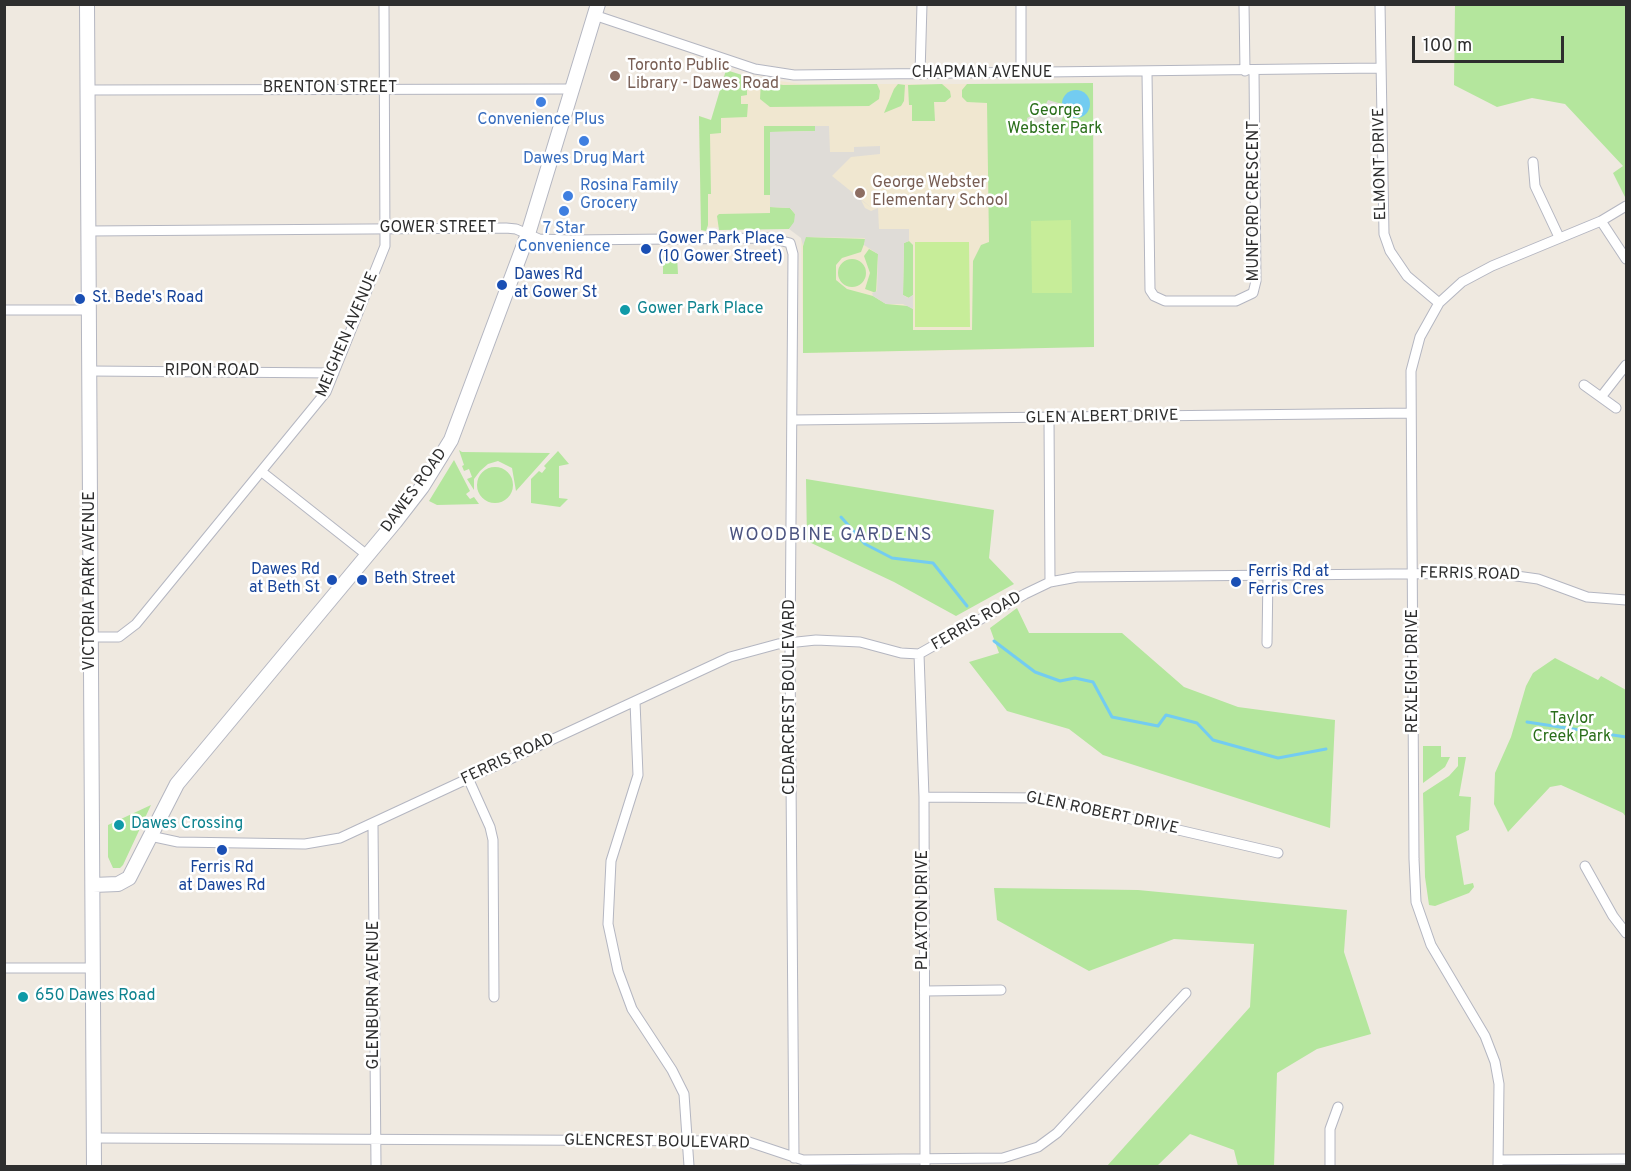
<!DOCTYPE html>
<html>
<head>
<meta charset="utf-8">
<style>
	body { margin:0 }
	#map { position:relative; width:1631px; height:1171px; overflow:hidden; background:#efe9e0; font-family:Overpass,sans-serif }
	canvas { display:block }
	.frame { position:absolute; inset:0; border:6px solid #2e2e2e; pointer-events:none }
	.scale { position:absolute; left:1412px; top:36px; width:152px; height:27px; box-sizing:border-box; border:3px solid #2e2e2e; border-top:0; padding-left:8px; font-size:18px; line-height:21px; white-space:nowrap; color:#2e2e2e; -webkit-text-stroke:4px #fff; paint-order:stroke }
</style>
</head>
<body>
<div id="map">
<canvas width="1631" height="1171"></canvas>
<div class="frame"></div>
<div class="scale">100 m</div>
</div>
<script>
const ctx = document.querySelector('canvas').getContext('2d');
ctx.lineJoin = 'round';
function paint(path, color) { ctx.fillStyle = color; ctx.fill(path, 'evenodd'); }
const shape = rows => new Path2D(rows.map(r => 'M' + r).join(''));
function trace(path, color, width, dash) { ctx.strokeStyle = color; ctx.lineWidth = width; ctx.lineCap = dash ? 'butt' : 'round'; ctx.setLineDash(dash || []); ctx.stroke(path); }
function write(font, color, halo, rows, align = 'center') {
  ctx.font = font + ' Overpass,sans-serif'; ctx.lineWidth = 5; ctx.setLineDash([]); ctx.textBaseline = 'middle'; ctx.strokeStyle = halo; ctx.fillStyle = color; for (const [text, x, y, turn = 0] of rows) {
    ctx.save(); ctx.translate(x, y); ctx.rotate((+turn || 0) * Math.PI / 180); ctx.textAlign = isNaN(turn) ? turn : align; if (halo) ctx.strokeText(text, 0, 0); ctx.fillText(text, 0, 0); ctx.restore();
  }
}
paint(shape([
	[729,74,802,84,998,84,1021,349,803,353,801,229,701,227,699,116,714,121]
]), '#f0e7d0');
paint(shape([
	[1455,5,1626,5,1626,199,1613,173,1623,166,1565,104,1532,98,1497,107,1454,85],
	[726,70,742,75,747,84,747,95,741,96,741,104,748,104,747,117,721,118,721,133,710,134,711,194,708,194,708,225,706,231,701,230,699,116,711,120],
	[761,81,783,85,877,84,880,91,879,99,869,106,770,107,760,99],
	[1093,83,1094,347,803,353,803,246,805,237,866,239,861,252,842,258,836,265,836,280,847,289,873,296,886,304,908,306,913,309,913,330,972,330,973,261,981,245,989,242,987,103,967,102,962,97,962,90,967,84],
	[898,84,905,85,904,101,901,106,884,113,894,89],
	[942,84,950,91,951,97,945,102,934,102,935,121,912,121,912,105,909,105,908,85],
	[764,126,815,126,815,131,770,132,770,195,764,195],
	[770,207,790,208,795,214,795,222,789,229,719,230,717,216,719,214,770,213],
	[909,241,913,245,913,295,909,298,903,295,904,243],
	[869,249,878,254,876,293,865,289,870,273,864,256],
	[663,256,677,256,678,274,663,274],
	'838 273a14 14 0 1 1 28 0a14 14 0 1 1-28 0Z',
	[459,450,462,452,550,453,516,491,512,468,498,461,488,464,480,471,474,479,474,490,467,479,472,477,469,469,464,471,462,466,464,465],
	[558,451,569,464,559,466,559,498,568,499,560,507,531,503,531,479,539,471,542,473,546,468,544,466],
	[454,460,470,491,466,494,470,499,474,497,479,504,437,505,429,501],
	'477 485a18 18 0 1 1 36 0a18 18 0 1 1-36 0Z',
	[806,479,994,510,989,558,1014,584,956,616,894,582,807,541],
	[1017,608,1029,633,1122,633,1184,687,1238,707,1335,720,1330,828,1103,755,1069,729,1007,711,969,662,999,653,990,628],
	[1555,658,1598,680,1601,676,1626,690,1626,817,1623,813,1561,785,1550,787,1508,832,1494,804,1495,773,1511,737,1526,686,1533,673],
	[1423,746,1441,746,1441,757,1450,757,1445,767,1423,783],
	[1458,757,1466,757,1459,796,1471,797,1469,830,1456,836,1464,885,1473,883,1474,887,1469,893,1435,906,1429,905,1425,877,1423,793,1449,776,1458,766],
	[151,805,123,865,120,868,113,868,108,857,108,825],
	[994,888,1138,890,1347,910,1344,952,1371,1034,1317,1049,1277,1073,1274,1166,1238,1166,1234,1150,1190,1134,1157,1166,1107,1166,1250,1007,1254,944,1174,939,1089,971,997,920]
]), '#b4e69d');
paint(shape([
	[1071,220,1072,293,1032,293,1031,221],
	[969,242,970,327,915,327,915,242]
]), '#c7ed99');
paint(shape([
	[1048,100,1062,104,1068,115,1063,117,1057,131,1039,123,1027,122,1027,118,1035,114,1032,106,1036,104,1044,108],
	[815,126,829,126,830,152,854,152,854,147,880,146,880,154,851,157,832,176,873,209,861,200,865,208,871,211,878,208,879,229,909,229,909,241,904,243,903,295,908,298,913,295,913,309,903,304,886,304,873,296,872,293,877,291,878,254,864,245,865,238,806,237,803,246,801,238,789,229,794,222,795,214,790,208,770,207,770,132,815,131]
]), '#dfdcd7');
paint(shape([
	'1062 104a14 14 0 1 1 28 0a14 14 0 1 1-28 0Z'
]), '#73ccf1');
trace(shape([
	[841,517,865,544,892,558,933,563,967,606],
	[994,641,1035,672,1060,681,1075,678,1093,682,1112,717,1158,726,1166,715,1197,723,1213,740,1278,758,1326,749],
	[1527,722,1626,737]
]), '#73ccf1', 3);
const street = shape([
	[1021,4,1021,73],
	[1244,4,1245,71],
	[1380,4,1384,234,1390,251,1407,276,1439,303],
	[594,15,755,69,794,75,1379,68],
	[1147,73,1150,290,1154,296,1165,301,1236,301,1253,293,1256,281,1254,71],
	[920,74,922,4],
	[88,90,572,89],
	[1533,162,1535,186,1559,237],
	[1601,221,1626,259],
	[89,231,506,228,516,229,539,239,571,240,770,238,790,243,793,254,790,653,794,1158],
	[4,310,89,310],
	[90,371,334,373],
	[1584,385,1616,408],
	[1601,397,1626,365],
	[1049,418,1050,582],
	[793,420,1411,413],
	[262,472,367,555],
	[91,637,119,637,136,624,326,392,385,246,384,4],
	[1267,643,1268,574],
	[919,654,924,797,925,1166],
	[635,702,638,775,611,861,608,924,618,971,632,1009,672,1070,684,1094,689,1166],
	[468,778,490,827,493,840,494,997],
	[924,797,1040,798,1278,853],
	[373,825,376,1166],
	[150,836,178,842,305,844,340,838,730,657,778,644,816,640,860,642,901,653,919,654,1025,594,1050,582,1077,577,1495,573,1538,579,1587,597,1626,600],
	[1585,866,1613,916,1626,933],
	[4,968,94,968],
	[925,991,1001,990],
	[95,1138,732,1141,749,1142,803,1160,1003,1158,1038,1147,1057,1133,1186,993],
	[1498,1160,1626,1159],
	[1330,1166,1330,1129,1338,1107],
	[1498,1166,1499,1084,1495,1062,1485,1036,1431,945,1416,902,1414,859,1411,371,1420,337,1439,303,1462,282,1492,266,1601,221,1626,206]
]);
const secondary = shape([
	[87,4,94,1166],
	[93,885,118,884,129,878,177,784,395,522,422,487,451,440,528,234,598,4]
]);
trace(street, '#b4b6c1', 11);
trace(secondary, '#b4b6c1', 16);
trace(street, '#fff', 9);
trace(secondary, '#fff', 14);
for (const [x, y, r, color] of [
	[615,76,6,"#8d6e63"],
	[541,102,6,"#3f7fe0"],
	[584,141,6,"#3f7fe0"],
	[860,193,6,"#8d6e63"],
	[568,196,6,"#3f7fe0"],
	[564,211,6,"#3f7fe0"],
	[646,249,6,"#1a4fb4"],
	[502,285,6,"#1a4fb4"],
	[80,299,6,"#1a4fb4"],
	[625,310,6,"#0f9aa8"],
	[332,580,6,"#1a4fb4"],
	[362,580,6,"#1a4fb4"],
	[1236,582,6,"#1a4fb4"],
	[119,825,6,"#0f9aa8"],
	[222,850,6,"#1a4fb4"],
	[23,997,6,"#0f9aa8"]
]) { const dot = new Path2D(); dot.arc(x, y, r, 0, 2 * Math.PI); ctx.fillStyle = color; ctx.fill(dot); trace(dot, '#fff', 2); }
write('16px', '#785e54', '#fff', [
	["Toronto Public",627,67],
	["Library - Dawes Road",627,85],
	["George Webster",872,184],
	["Elementary School",872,202]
], 'left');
write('16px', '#2e2e2e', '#fff', [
	["CHAPMAN AVENUE",982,74],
	["BRENTON STREET",330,89],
	["ELMONT DRIVE",1381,164,-91],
	["MUNFORD CRESCENT",1255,201,-90],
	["GOWER STREET",438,229],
	["MEIGHEN AVENUE",348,335,-67],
	["RIPON ROAD",212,372],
	["GLEN ALBERT DRIVE",1102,418,-1],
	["DAWES ROAD",415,491,-54],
	["FERRIS ROAD",1470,575,1],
	["VICTORIA PARK AVENUE",91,581,-90],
	["FERRIS ROAD",977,622,-30],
	["REXLEIGH DRIVE",1414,671,-90],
	["CEDARCREST BOULEVARD",791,697,-90],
	["FERRIS ROAD",508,760,-25],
	["GLEN ROBERT DRIVE",1102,814,12],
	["PLAXTON DRIVE",924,910,-90],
	["GLENBURN AVENUE",375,995,-90],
	["GLENCREST BOULEVARD",657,1143,1]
]);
write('16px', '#296e1a', '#fff', [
	["George",1055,112],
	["Webster Park",1055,130],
	["Taylor",1572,720],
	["Creek Park",1572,738]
]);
write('16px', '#366cbe', '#fff', [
	["Convenience Plus",541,121],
	["Dawes Drug Mart",584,160],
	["Rosina Family",580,187,"left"],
	["Grocery",580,205,"left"],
	["7 Star",564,230],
	["Convenience",564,248]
]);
write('16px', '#164399', '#fff', [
	["Gower Park Place",658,240],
	["(10 Gower Street)",658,258],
	["Dawes Rd",514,276],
	["at Gower St",514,294],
	["St. Bede's Road",92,299],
	["Dawes Rd",320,571,"right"],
	["at Beth St",320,589,"right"],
	["Ferris Rd at",1248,573],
	["Ferris Cres",1248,591],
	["Beth Street",374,580],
	["Ferris Rd",222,869,"center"],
	["at Dawes Rd",222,887,"center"]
], 'left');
write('16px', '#0d838f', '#fff', [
	["Gower Park Place",637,310],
	["Dawes Crossing",131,825],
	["650 Dawes Road",35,997]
], 'left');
ctx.letterSpacing = '1.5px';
write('18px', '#4c5480', '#fff', [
	["WOODBINE GARDENS",831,536]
]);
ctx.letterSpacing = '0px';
</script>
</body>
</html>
